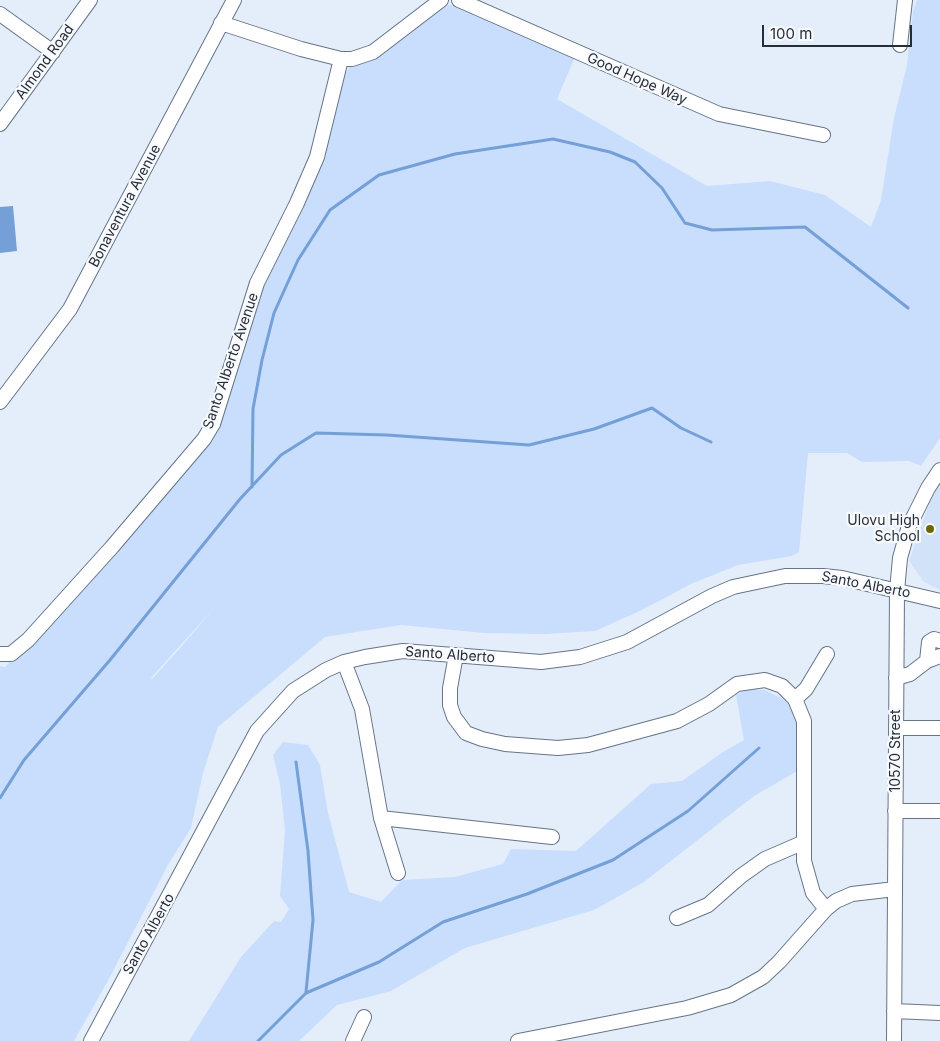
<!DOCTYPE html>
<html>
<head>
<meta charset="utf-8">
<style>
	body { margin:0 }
	#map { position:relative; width:940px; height:1041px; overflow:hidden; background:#e4eefb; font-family:Inter,sans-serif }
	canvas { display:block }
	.scale { position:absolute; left:762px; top:25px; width:150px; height:22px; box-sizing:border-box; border:2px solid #272d35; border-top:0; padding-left:6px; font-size:15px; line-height:18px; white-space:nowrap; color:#272d35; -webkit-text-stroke:4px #f7faff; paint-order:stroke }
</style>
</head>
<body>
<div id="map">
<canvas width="940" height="1041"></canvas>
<div class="scale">100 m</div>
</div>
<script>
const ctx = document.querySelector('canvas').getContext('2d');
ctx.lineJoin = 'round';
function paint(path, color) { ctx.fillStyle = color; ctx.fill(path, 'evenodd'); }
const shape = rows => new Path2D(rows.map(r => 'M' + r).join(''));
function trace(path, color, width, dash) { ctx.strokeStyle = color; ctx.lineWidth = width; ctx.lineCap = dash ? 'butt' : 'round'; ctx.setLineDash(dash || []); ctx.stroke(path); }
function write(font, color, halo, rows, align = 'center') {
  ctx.font = font + ' Inter,sans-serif'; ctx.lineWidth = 4.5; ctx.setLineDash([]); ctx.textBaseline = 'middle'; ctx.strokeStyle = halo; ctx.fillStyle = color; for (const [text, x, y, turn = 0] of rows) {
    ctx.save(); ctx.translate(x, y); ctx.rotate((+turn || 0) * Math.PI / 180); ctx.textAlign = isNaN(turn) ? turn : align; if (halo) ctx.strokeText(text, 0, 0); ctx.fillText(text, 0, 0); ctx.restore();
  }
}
paint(shape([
	[940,485,940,590,924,582,909,561,931,498]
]), '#d2e3f9');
paint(shape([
	[917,0,940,0,940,438,921,466,909,461,862,462,847,453,808,453,799,552,792,556,738,565,691,584,642,610,595,631,547,634,484,633,401,625,325,637,218,727,203,773,191,828,169,863,111,975,74,1041,0,1041,0,666,5,667,213,440,266,280,310,188,342,79,350,66,395,44,442,4,465,7,576,55,557,99,707,186,770,181,825,195,871,227,881,200,894,118,907,65,913,11],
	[215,607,181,647,152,679,151,678],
	[747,689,765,690,781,698,792,707,797,723,799,770,754,796,644,882,594,910,465,948,391,991,337,1005,299,1041,189,1041,241,957,274,921,281,922,289,909,280,896,285,830,280,784,273,755,283,742,308,745,320,765,328,813,349,892,381,902,402,880,455,877,503,864,511,849,576,851,651,784,682,781,723,752,744,740,736,695]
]), '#c8defc');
paint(shape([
	[13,206,17,251,0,253,0,207]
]), '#749fd7');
trace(shape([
	[252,487,253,409,262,360,274,313,298,260,330,210,379,175,455,154,553,139,610,152,635,162,662,188,685,223,712,230,805,227,908,308],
	[296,762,308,851,313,920,306,992],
	[0,798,24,760,110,660,240,499,281,455,316,433,387,435,529,445,594,429,652,408,681,428,711,442],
	[258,1041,306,993,379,962,443,922,527,894,613,860,688,811,759,748]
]), '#749fd7', 3);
const minor = shape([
	[459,0,719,114,823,135],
	[0,14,53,52],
	[221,23,301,49,341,59,352,59,373,52,441,0],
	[900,45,905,0],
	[0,124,90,0],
	[0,402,70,309,234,0],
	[0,654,11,654,28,640,112,547,204,439,213,424,257,283,297,203,317,157,341,59],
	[456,655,450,688,450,705,454,717,466,733,482,739,505,744,558,748,588,745,677,721,709,704,737,684,765,680,782,686,795,699,804,721,804,861,813,893,826,909],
	[927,661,929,642,934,639,940,641],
	[344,662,362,709,381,818,398,873],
	[896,678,910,674,927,661,940,656],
	[795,699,806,689,827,654],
	[896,728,940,728],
	[895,811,940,811],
	[381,818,552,837],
	[677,918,708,905,741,876,765,859,802,843],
	[894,1011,940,1013],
	[91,1041,257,731,293,691,326,670,344,662,365,657,403,651,541,662,580,657,627,642,712,596,733,587,785,576,823,576,842,578,940,601],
	[353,1041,364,1017],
	[518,1041,687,1008,731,995,763,977,779,962,826,909,836,901,852,894,895,889],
	[894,1041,897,591,900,558,909,526,928,488,940,470]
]);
trace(minor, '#667487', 16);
trace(minor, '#fff', 14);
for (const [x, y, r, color] of [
	[930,529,5,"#6d6700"]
]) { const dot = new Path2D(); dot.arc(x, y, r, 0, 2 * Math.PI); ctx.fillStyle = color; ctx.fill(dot); trace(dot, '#f7faff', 2); }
write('14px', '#272d35', '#f7faff', [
	["Almond Road",45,62,-54],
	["Good Hope Way",637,79,24],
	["Bonaventura Avenue",125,206,-62],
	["Santo Alberto Avenue",231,361,-71],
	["Santo Alberto",866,585,11],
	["Santo Alberto",450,655,4],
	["10570 Street",896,751,-90],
	["Santo Alberto",149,934,-61]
]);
write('14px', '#272d35', '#f7faff', [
	["Ulovu High",920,521],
	["School",920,537]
], 'right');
</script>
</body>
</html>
